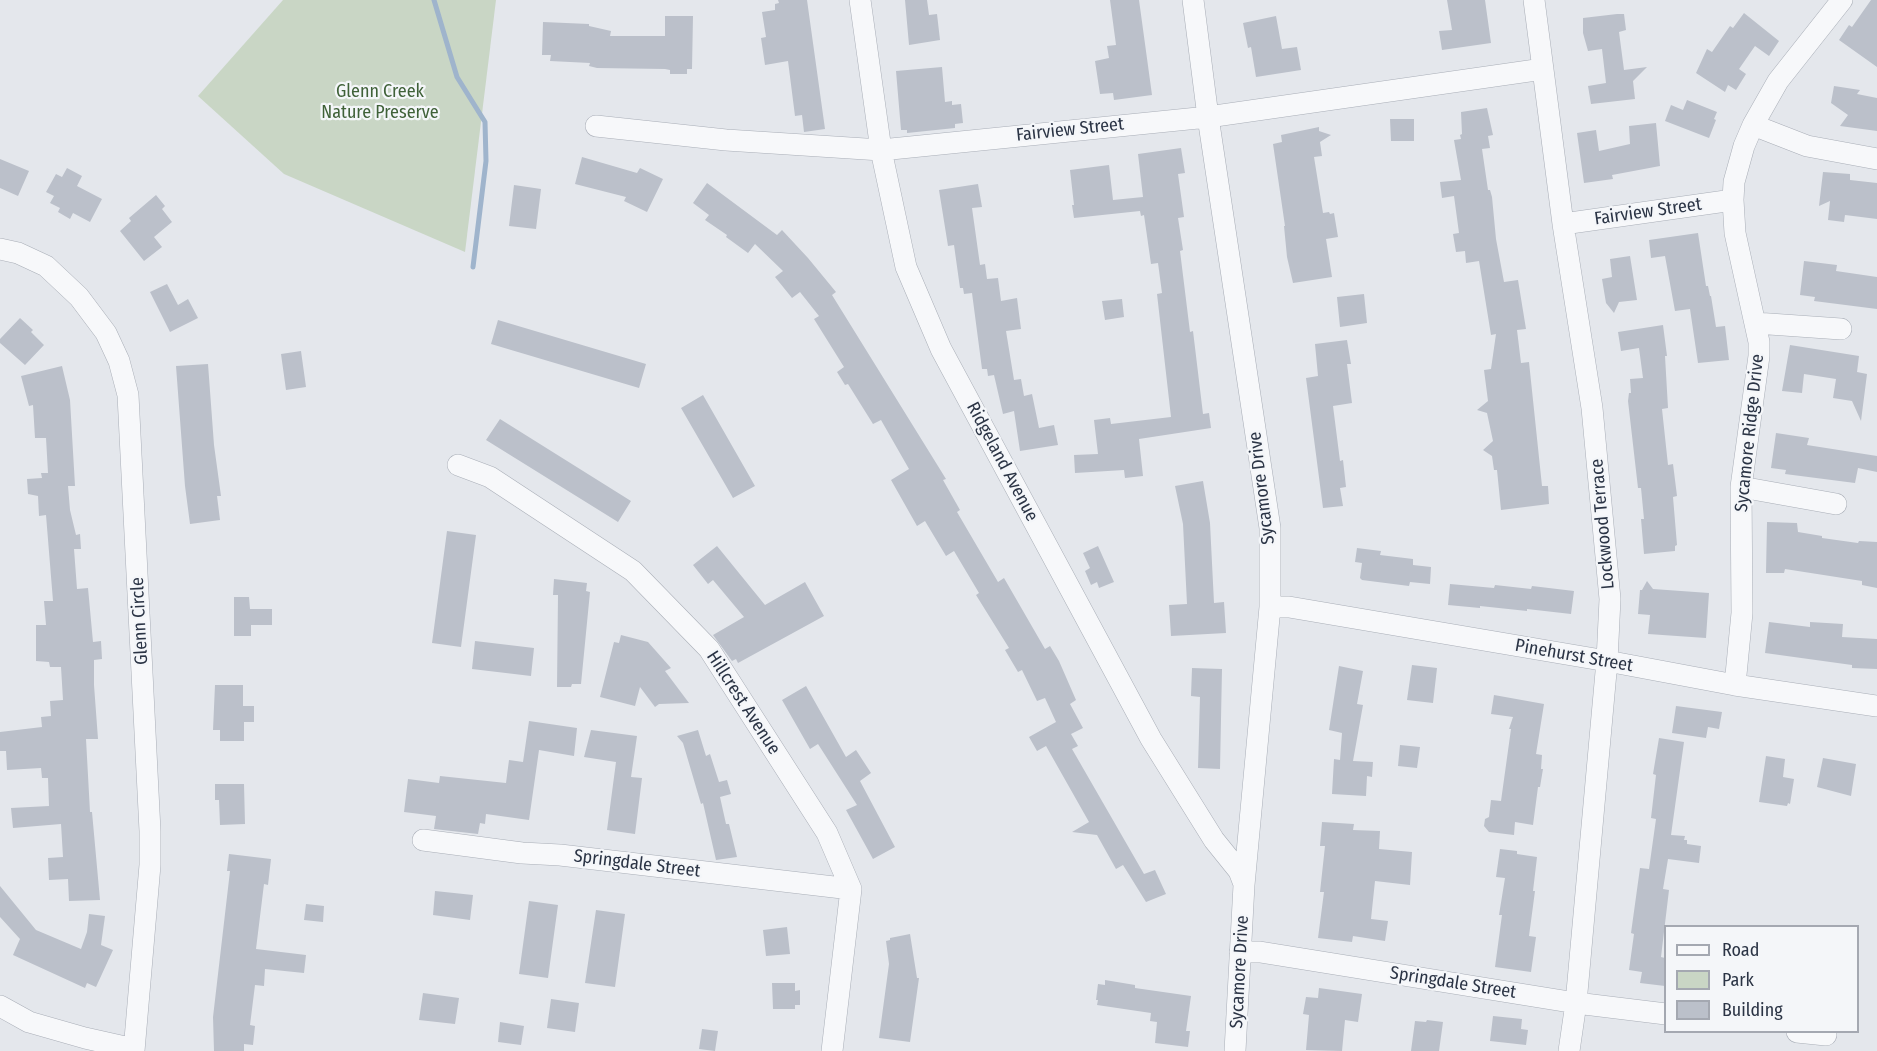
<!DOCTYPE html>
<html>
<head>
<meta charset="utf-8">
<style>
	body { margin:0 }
	#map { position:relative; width:1877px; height:1051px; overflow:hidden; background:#e4e7ec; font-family:"Fira Sans Condensed",sans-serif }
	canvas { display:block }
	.legend { position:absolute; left:1664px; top:925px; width:195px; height:108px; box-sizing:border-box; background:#f4f6f9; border:2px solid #a4a8b1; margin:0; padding:8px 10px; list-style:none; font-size:18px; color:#2b3445 }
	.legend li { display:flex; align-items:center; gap:12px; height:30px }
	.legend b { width:30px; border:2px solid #a4a8b1 }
</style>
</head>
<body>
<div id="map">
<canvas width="1877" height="1051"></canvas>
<ul class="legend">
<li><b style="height:8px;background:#f7f8fa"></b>Road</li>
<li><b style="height:16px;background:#c9d6c5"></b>Park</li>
<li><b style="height:16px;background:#bbc0ca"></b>Building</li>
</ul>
</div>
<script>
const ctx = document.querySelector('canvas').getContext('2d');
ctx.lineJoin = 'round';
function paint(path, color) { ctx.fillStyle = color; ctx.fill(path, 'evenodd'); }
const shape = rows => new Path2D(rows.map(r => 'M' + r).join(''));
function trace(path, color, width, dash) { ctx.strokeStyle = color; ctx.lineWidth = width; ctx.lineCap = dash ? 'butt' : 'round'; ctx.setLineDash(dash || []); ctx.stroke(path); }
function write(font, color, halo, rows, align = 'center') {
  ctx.font = font + ' "Fira Sans Condensed",sans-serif'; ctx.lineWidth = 4.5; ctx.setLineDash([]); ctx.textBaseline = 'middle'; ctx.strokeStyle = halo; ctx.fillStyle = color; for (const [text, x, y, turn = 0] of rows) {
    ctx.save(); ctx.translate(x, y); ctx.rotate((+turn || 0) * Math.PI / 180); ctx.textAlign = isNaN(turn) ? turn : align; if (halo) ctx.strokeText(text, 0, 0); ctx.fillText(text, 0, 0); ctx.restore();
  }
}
paint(shape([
	[283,0,496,0,465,252,284,174,198,96]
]), '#c9d6c5');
trace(shape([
	[434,0,457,77,485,122,486,161,473,267]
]), '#9fb4cc', 5);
paint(shape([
	[778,0,807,0,825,129,804,132,802,115,795,116,788,61,765,65,761,38,766,37,762,12,775,10,775,4,779,3],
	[905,0,927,0,929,15,937,14,940,40,909,45],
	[1110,0,1139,0,1152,95,1114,100,1113,93,1100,94,1095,61,1109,58,1107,46,1116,45],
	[1447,0,1485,0,1491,43,1442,50,1439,31,1452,30],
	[1871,0,1877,0,1877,67,1839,40,1849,25,1852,27],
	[1744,13,1779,41,1769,56,1755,46,1739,69,1746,74,1736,90,1728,85,1725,92,1696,73,1707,49,1712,52,1730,26,1733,28],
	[1617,14,1624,14,1626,30,1619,32,1624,70,1647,67,1633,81,1635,99,1591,104,1588,86,1606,83,1602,49,1588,51,1583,33,1583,18],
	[665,16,693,16,692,69,687,69,687,74,670,74,670,70,665,69,597,68,589,66,590,63,550,61,551,55,542,55,543,22,589,24,589,26,611,31,610,36,665,36],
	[1276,16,1282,49,1297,47,1301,70,1256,77,1251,47,1248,48,1243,23],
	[942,67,945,102,952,101,952,105,961,104,963,123,955,124,955,128,907,133,907,130,901,130,896,71],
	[1834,86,1860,90,1857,94,1877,98,1877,131,1840,126,1848,115,1831,103],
	[1687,100,1717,112,1714,119,1716,120,1709,138,1665,121,1671,105,1683,110],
	[1487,108,1493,135,1488,136,1490,148,1482,149,1488,190,1490,190,1492,197,1496,239,1504,282,1518,280,1526,329,1517,330,1521,363,1529,362,1542,486,1548,486,1549,504,1501,510,1497,470,1494,470,1492,456,1483,450,1493,441,1487,413,1477,410,1488,401,1484,370,1491,369,1496,334,1491,335,1479,261,1466,263,1465,251,1456,252,1453,234,1459,233,1454,196,1442,198,1440,182,1461,180,1454,140,1461,139,1460,135,1462,134,1461,112],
	[1390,119,1414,119,1414,141,1391,141],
	[1656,123,1660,166,1612,175,1613,179,1584,183,1577,133,1596,130,1599,151,1630,144,1629,126],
	[1319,127,1319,131,1331,135,1320,142,1322,156,1314,157,1323,213,1329,212,1330,214,1334,213,1338,237,1326,239,1332,277,1293,283,1287,257,1284,226,1285,226,1273,144,1282,142,1281,135],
	[1181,148,1185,173,1178,174,1184,217,1178,218,1183,250,1180,251,1190,332,1193,331,1203,414,1209,413,1211,428,1139,439,1143,476,1125,478,1124,470,1075,473,1074,455,1098,454,1094,420,1110,418,1111,424,1171,417,1157,294,1162,293,1158,263,1151,264,1144,215,1141,216,1140,211,1074,218,1072,205,1074,205,1070,170,1109,165,1113,200,1143,197,1138,154],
	[582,157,637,173,640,168,663,179,647,212,624,201,626,197,575,184],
	[0,159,29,171,18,196,0,188],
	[67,168,82,176,77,186,102,199,90,222,73,213,70,219,58,212,60,208,50,203,54,196,46,192,56,174,62,177],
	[1823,172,1850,174,1850,180,1877,183,1877,219,1845,215,1844,222,1828,220,1830,201,1819,206],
	[707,183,777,235,782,230,808,258,836,292,832,295,946,479,943,480,960,510,957,512,998,582,1004,578,1045,649,1050,646,1059,661,1076,700,1070,704,1083,728,1071,734,1078,746,1072,749,1144,874,1155,870,1166,894,1146,902,1123,865,1116,869,1097,835,1072,832,1089,822,1046,746,1037,751,1029,737,1056,722,1045,698,1037,701,1022,670,1018,672,1005,650,1009,648,976,595,979,593,954,551,946,556,925,521,917,526,891,480,909,469,881,420,873,424,848,384,845,385,837,372,844,367,814,319,819,316,800,292,792,298,775,277,783,271,755,244,748,253,726,237,727,235,705,220,709,215,693,203],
	[978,184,982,207,972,208,980,265,985,264,987,279,998,278,1001,301,1017,298,1021,329,1006,331,1014,380,1021,379,1024,396,1032,394,1039,428,1054,425,1058,445,1020,451,1014,411,1003,414,994,375,988,376,987,369,982,369,972,293,964,294,963,288,960,288,954,245,948,246,939,190],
	[514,185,541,189,536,229,509,226],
	[156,195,165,206,162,209,172,222,154,237,162,247,144,261,120,231,131,221,129,218],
	[1698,233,1706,286,1708,286,1710,296,1711,296,1716,327,1725,326,1729,360,1698,363,1690,309,1675,311,1665,256,1651,258,1649,240],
	[1630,256,1637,300,1619,302,1614,313,1606,303,1602,279,1612,277,1610,259],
	[1804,261,1837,265,1836,271,1877,277,1877,309,1814,301,1815,297,1800,295],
	[167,284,178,305,188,299,198,318,170,332,150,292],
	[1364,294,1367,323,1340,327,1337,297],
	[1122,299,1124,317,1105,320,1102,301],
	[20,318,33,330,31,332,44,345,25,365,0,343,0,339],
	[498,320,646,364,639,388,491,344],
	[1663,325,1667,356,1665,356,1668,408,1662,409,1668,465,1673,464,1677,496,1673,497,1677,545,1675,546,1675,551,1644,554,1641,519,1644,519,1641,488,1638,488,1628,401,1629,393,1631,393,1630,379,1643,378,1639,348,1621,351,1618,332],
	[1347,340,1351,364,1347,364,1352,403,1333,406,1340,461,1343,460,1346,487,1340,488,1343,506,1323,508,1306,378,1318,376,1315,344],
	[1790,345,1859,356,1857,372,1867,374,1861,421,1852,401,1833,398,1836,379,1804,374,1802,393,1782,391],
	[301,351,306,387,286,390,281,354],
	[208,364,214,445,221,496,217,496,220,520,190,524,185,486,176,366],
	[62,366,70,400,75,486,68,486,70,510,76,535,80,534,81,549,74,549,77,589,88,588,93,642,101,641,102,659,94,660,94,685,98,739,86,739,90,812,92,812,100,900,69,901,68,879,49,880,48,858,63,857,61,824,13,828,11,808,49,806,48,778,42,778,41,768,7,770,6,751,0,751,0,732,42,727,41,717,51,716,50,701,63,700,61,667,50,667,49,662,36,661,36,625,46,625,44,601,53,601,46,515,39,516,38,496,28,494,27,479,42,478,41,473,48,473,46,438,35,438,33,405,29,406,21,376],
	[703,395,755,486,733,498,681,408],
	[500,419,631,501,618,522,486,440],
	[1776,433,1809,438,1807,445,1877,456,1877,472,1858,468,1855,483,1785,474,1786,470,1771,468],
	[1203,481,1210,523,1214,603,1224,602,1226,633,1171,636,1169,605,1187,604,1183,524,1175,486],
	[1767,522,1797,523,1798,532,1822,536,1822,538,1858,543,1859,541,1877,542,1877,588,1862,585,1862,581,1785,569,1784,573,1766,573],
	[447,531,476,535,461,647,432,643],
	[717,546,765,605,805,582,824,616,738,663,736,659,732,661,713,635,744,617,713,580,708,584,693,565],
	[1098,546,1114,582,1099,588,1097,582,1091,585,1085,571,1090,568,1083,553],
	[1357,548,1381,551,1380,555,1413,559,1413,565,1431,567,1430,584,1410,582,1409,586,1362,580,1360,578,1362,563,1355,562],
	[554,579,587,583,586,591,590,592,581,684,572,684,571,687,557,687,558,595,553,595],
	[1647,581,1653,589,1709,593,1706,638,1648,634,1650,615,1638,614,1640,590,1642,590],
	[1450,584,1494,588,1495,585,1531,589,1532,586,1574,591,1571,614,1527,609,1527,611,1480,606,1480,608,1448,605],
	[234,597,249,597,250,609,272,609,272,625,251,625,251,636,234,636],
	[1769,622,1810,627,1810,622,1843,624,1842,637,1877,639,1877,669,1852,668,1852,665,1765,653],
	[621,635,648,642,671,668,665,671,689,703,659,704,655,707,640,687,635,706,600,697,614,642,619,643],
	[475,641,534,648,531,676,472,669],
	[1412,665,1437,668,1433,703,1407,700],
	[1339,666,1363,671,1357,704,1363,705,1353,761,1373,762,1372,777,1367,776,1366,796,1332,794,1334,759,1340,760,1342,733,1329,730],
	[1192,668,1222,669,1220,769,1198,768,1200,697,1191,696],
	[215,685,243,685,243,706,254,706,254,722,244,722,244,741,220,741,220,730,213,730],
	[806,686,846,757,856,750,871,773,860,781,895,847,873,859,846,810,857,805,818,744,810,749,782,700],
	[1494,695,1544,704,1536,754,1542,755,1541,769,1543,769,1540,787,1538,787,1533,825,1515,822,1514,835,1489,832,1484,826,1485,819,1489,817,1491,800,1501,801,1511,729,1509,729,1513,717,1491,714],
	[1676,706,1722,712,1719,729,1708,727,1706,738,1672,733],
	[529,721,577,728,574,756,539,750,529,820,486,814,485,824,480,823,478,834,434,829,436,816,404,812,408,779,439,783,440,776,506,783,509,760,523,762],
	[591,730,637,736,631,777,642,778,635,834,607,830,616,762,584,757],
	[698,730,706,756,710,754,719,782,727,780,731,794,720,797,726,824,729,824,737,857,716,860,703,803,701,804,683,743,677,736],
	[1659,738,1684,742,1671,835,1685,836,1684,840,1687,840,1687,844,1701,846,1699,863,1668,859,1663,889,1669,890,1661,957,1665,958,1665,986,1640,983,1642,972,1629,970,1634,934,1631,933,1640,868,1649,869,1656,819,1651,818,1656,775,1653,774],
	[1400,745,1420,747,1417,768,1398,766],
	[1766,756,1785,759,1783,777,1794,779,1790,804,1788,803,1787,806,1759,802],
	[1823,758,1856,764,1851,796,1817,787],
	[215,784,244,784,245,824,220,825,219,800,215,800],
	[1322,822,1354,824,1353,830,1380,831,1379,849,1412,852,1410,885,1375,881,1371,919,1388,921,1385,941,1353,936,1352,942,1318,938,1324,892,1320,892,1325,846,1320,846],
	[1500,849,1517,851,1517,854,1537,857,1533,891,1535,891,1529,936,1536,937,1531,972,1495,967,1502,915,1499,915,1505,878,1496,877],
	[229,854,271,859,268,885,264,884,256,949,306,955,304,973,265,969,264,986,255,985,250,1025,255,1026,253,1045,244,1044,244,1051,214,1051,213,1017,230,871,227,871],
	[0,886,36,930,81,949,87,932,89,914,105,916,101,945,113,950,96,987,87,983,85,988,13,955,20,939,0,917],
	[435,891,473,895,470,920,433,915],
	[529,901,558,905,548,978,519,974],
	[306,904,324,906,323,922,304,920],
	[596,910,625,914,615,987,585,983],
	[787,927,790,954,766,956,763,930],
	[910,934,917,978,919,978,910,1042,879,1038,889,964,886,941,890,940,890,938],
	[1105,980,1135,985,1135,988,1191,996,1186,1031,1190,1031,1188,1047,1155,1043,1157,1022,1150,1021,1151,1013,1097,1005,1098,1000,1096,1000,1098,984,1105,985],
	[772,983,795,983,795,991,800,990,800,1005,795,1005,795,1009,773,1009],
	[1319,988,1362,994,1358,1022,1345,1020,1342,1051,1306,1050,1309,1015,1303,1014,1306,997,1318,998],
	[423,993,459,998,455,1024,419,1020],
	[551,999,579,1003,575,1032,547,1028],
	[1493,1016,1522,1019,1521,1029,1528,1030,1526,1045,1490,1041],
	[1427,1020,1443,1022,1439,1051,1411,1051,1415,1021,1426,1022],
	[500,1022,524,1026,521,1045,498,1042],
	[702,1029,718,1031,715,1051,699,1049]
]), '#bbc0ca');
const minor = shape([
	[860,0,881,150,906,267,941,349,1151,739,1214,840,1239,871,1244,884],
	[1193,0,1208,117,1270,528,1270,607,1244,885,1235,1051],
	[1534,0,1563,224,1592,408,1610,599,1607,661,1576,1003,1569,1051],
	[1753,125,1807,146,1877,159],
	[596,126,726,140,881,150,1208,117,1543,69],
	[1563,224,1733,200],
	[0,249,18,253,46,266,79,297,106,333,119,361,128,395,150,831,150,865,134,1051],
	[1755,323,1841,329],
	[458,465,490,477,633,571,709,649,827,833,851,889,832,1051],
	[1741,487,1836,504],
	[1270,607,1289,607,1607,661,1735,685,1877,706],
	[1735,685,1742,613,1741,487,1759,356,1759,342,1735,233,1733,200,1734,182,1744,146,1753,125,1778,81,1842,0],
	[423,840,522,853,560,855,851,889],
	[1240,952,1260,952,1576,1003,1666,1014],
	[0,1006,29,1022,85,1038,134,1049],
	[1797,1032,1826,1035]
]);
trace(minor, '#a9aeb7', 22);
trace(minor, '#f7f8fa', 21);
write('18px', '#3f6138', '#f4f6f9', [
	["Glenn Creek",380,92],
	["Nature Preserve",380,113]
]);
write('18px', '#2b3445', '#f4f6f9', [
	["Fairview Street",1070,130,-6],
	["Fairview Street",1648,212,-8],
	["Sycamore Ridge Drive",1750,433,-84],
	["Ridgeland Avenue",1002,462,62],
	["Sycamore Drive",1262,488,-97],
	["Lockwood Terrace",1603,524,-95],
	["Glenn Circle",140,621,-93],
	["Pinehurst Street",1574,656,10],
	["Hillcrest Avenue",743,703,57],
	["Springdale Street",637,864,7],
	["Sycamore Drive",1240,972,-87],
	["Springdale Street",1453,983,9]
]);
</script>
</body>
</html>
